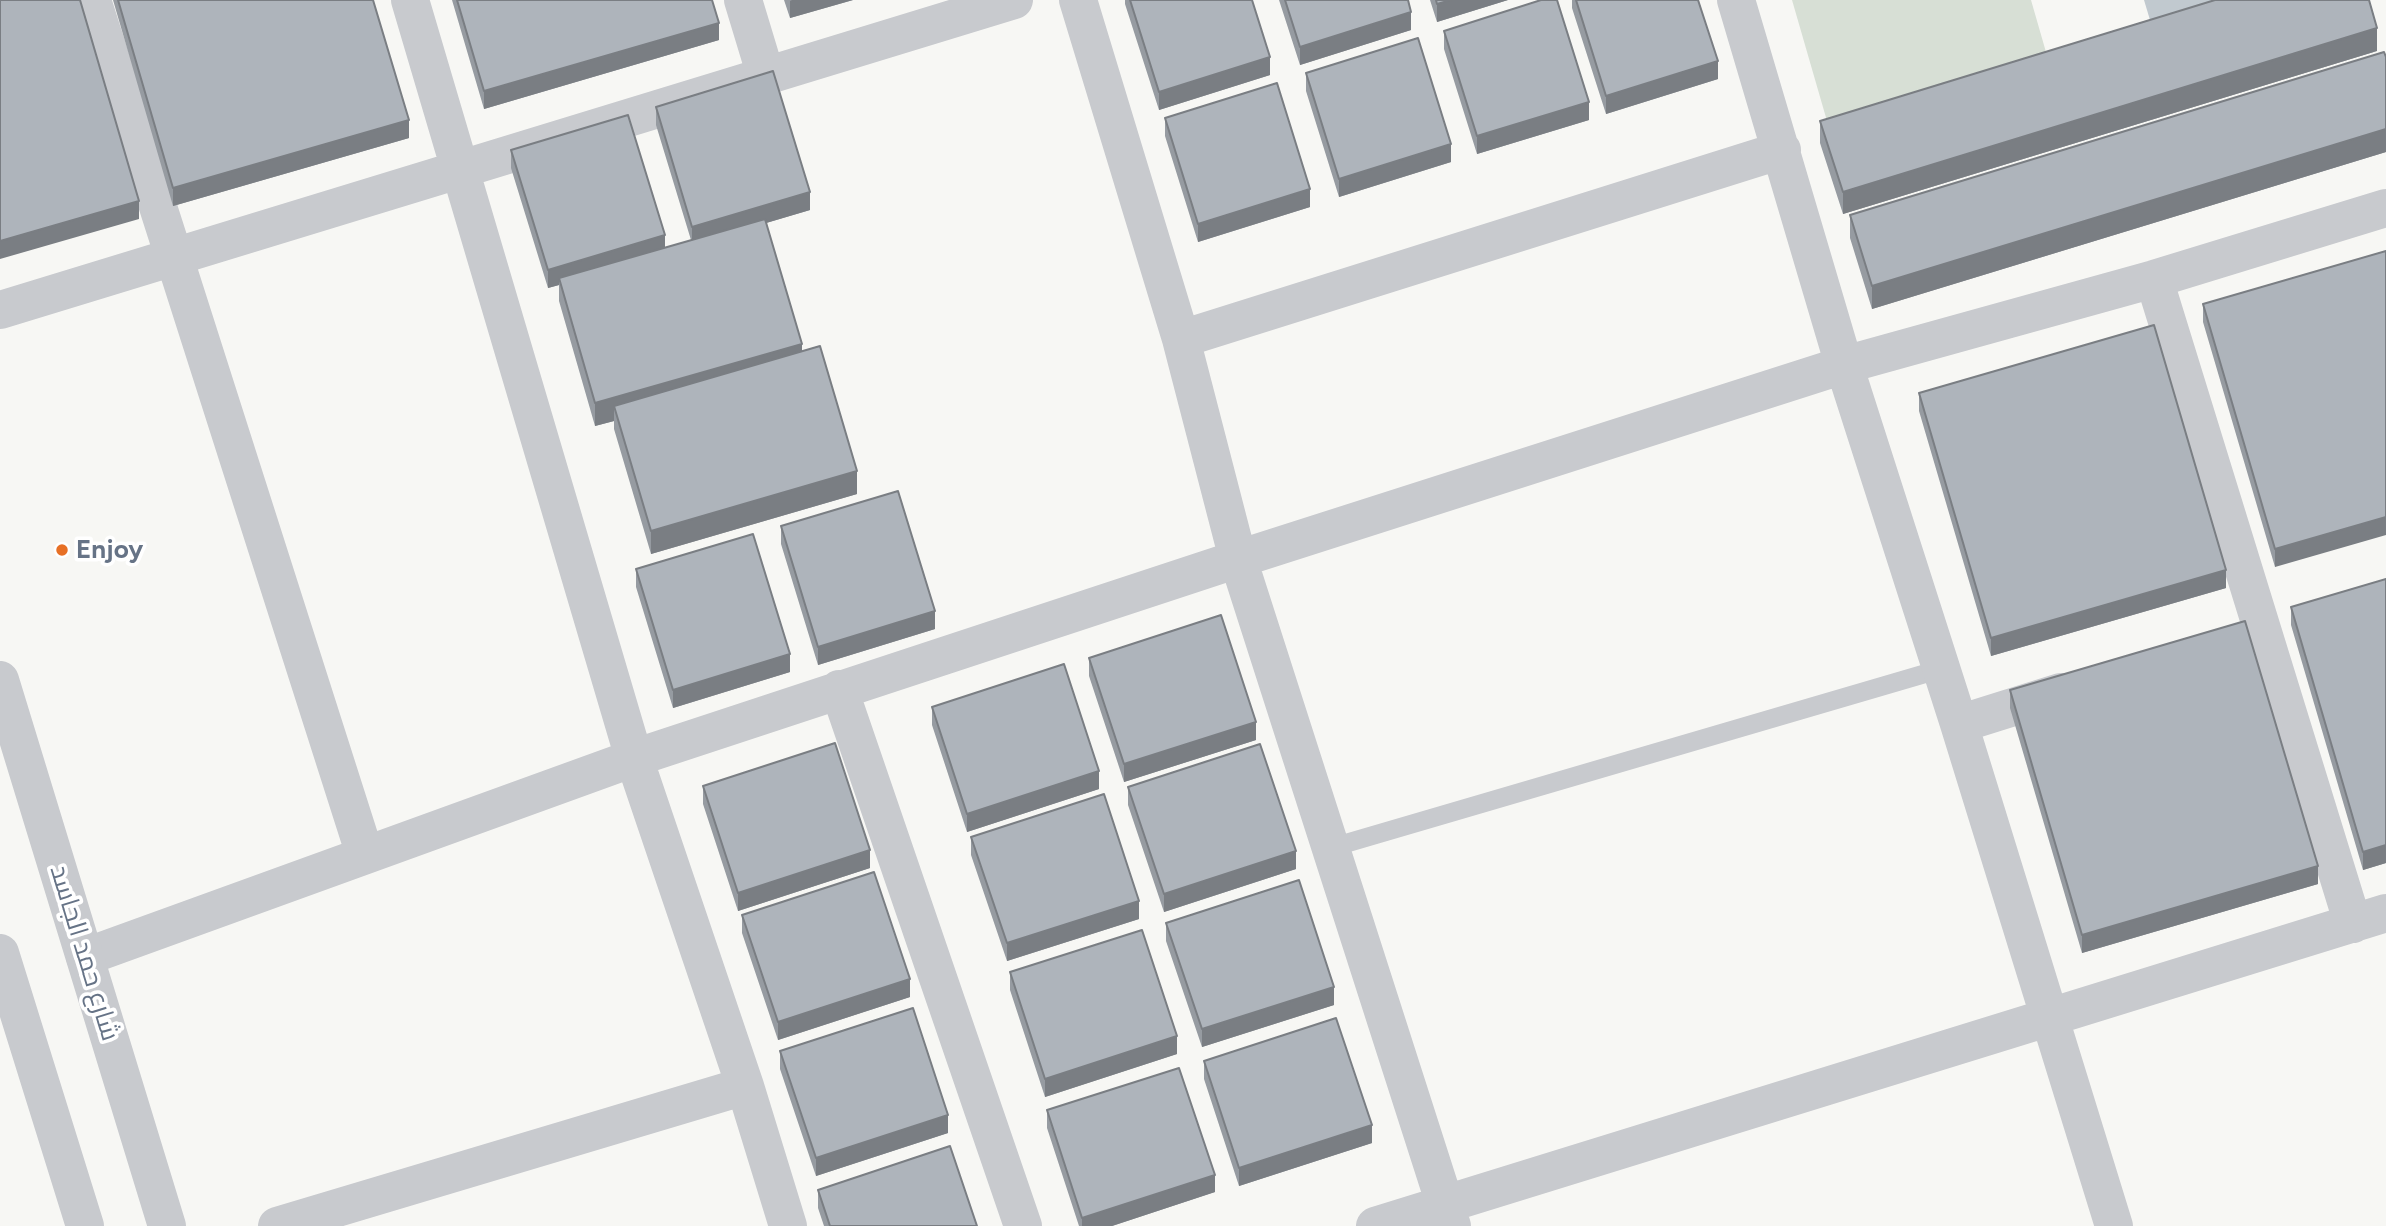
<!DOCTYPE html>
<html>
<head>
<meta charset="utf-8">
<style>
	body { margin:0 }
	canvas { display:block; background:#f7f7f4 }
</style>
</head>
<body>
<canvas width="2386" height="1226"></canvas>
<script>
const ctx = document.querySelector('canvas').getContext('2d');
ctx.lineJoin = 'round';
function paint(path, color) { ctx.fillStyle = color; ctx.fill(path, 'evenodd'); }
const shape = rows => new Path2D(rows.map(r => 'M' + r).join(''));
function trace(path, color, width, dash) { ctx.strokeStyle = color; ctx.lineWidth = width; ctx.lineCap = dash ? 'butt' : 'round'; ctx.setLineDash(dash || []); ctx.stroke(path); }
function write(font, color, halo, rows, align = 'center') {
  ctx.font = font + ' Figtree,Cairo,sans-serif'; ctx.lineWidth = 7; ctx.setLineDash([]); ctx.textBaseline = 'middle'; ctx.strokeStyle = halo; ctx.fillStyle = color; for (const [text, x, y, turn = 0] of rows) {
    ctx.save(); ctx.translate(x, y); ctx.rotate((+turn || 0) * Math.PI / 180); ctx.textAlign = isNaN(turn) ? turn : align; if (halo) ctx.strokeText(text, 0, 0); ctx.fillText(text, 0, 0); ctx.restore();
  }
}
paint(shape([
	[1792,0,2031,0,2050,66,1829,128]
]), '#d7dfd5');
paint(shape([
	[2144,0,2256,0,2153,30]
]), '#c1c9cf');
trace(shape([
	[1330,848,1941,669]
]), '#c8cace', 19);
trace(shape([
	[92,0,365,855],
	[410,0,634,758,745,1086,788,1226],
	[743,0,766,76],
	[1078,0,1181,339,1238,559,1452,1226],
	[1736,0,1844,365,1959,724,2114,1226],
	[2154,279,2353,924],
	[0,310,1014,0],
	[1181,339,1782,150],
	[839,689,1023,1226],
	[1959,724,2061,692],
	[85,957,634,758,1238,559,1844,365,2154,279,2386,208],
	[277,1226,745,1086],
	[1375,1226,2386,913]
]), '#c8cace', 38);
trace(shape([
	[0,680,167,1226],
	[0,953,85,1226]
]), '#c8cace', 38);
paint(shape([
	[113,0,373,0,409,138,173,206],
	[452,0,712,0,719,40,484,109],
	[784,0,853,0,790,18],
	[1125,0,1252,0,1270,75,1159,110,1125,4],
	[1279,0,1408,0,1411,30,1300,65],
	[1430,0,1508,0,1437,22],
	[1572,0,1698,0,1718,79,1606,114,1572,8],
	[1444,31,1589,120,1477,154,1444,49],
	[2377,51,1843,214,1820,143,1820,121],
	[2386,57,2386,152,1872,309,1850,238,1850,215],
	[1306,73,1451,162,1339,197,1306,91],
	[656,107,810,210,766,223,802,351,857,494,651,554,614,429,614,421,595,426,559,301,559,285,548,288,511,168,511,150,665,248,691,240,656,125],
	[1165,118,1310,207,1198,242,1165,136],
	[2386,251,2275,567,2203,322,2203,304],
	[1919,393,2226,588,1991,656,1919,411],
	[781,526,935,629,818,665,781,544],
	[636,569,790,672,673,708,636,587],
	[2386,579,2386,863,2363,870,2291,625,2291,607],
	[1089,658,1256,740,1124,782,1089,676],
	[2010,690,2318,884,2082,953,2010,708],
	[932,707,1099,789,967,832,932,725],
	[703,786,870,868,738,911,703,804],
	[1128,787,1296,869,1164,912,1128,805],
	[971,837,1139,919,1007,961,971,855],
	[742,915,910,997,778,1040,742,933],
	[1166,923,1334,1005,1202,1047,1166,941],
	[1010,972,1177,1054,1045,1097,1010,990],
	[780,1051,948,1133,816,1176,780,1069],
	[1204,1061,1372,1143,1239,1186,1204,1079],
	[1047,1110,1215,1192,1112,1226,1079,1226,1047,1128],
	[818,1190,977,1226,824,1226,818,1208]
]), '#969ba1');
paint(shape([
	[792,0,853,0,790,18,790,1],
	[1451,0,1508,0,1437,22,1437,4],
	[1411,12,1411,30,1300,65,1300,47],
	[719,23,719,40,484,109,484,91],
	[2377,28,2377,51,1843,214,1843,192],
	[1270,57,1270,75,1159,110,1159,92],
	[1718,61,1718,79,1606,114,1606,96],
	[1589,102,1589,120,1477,154,1477,136],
	[409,120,409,138,173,206,173,188],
	[2386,129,2386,152,1872,309,1872,286],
	[1451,144,1451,162,1339,197,1339,179],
	[1310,189,1310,207,1198,242,1198,224],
	[810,192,810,210,692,245,692,227],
	[139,201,139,219,0,259,0,241],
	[665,235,665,253,559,278,559,285,548,288,548,270],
	[802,344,802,366,614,406,614,421,595,426,595,403],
	[857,471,857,494,651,554,651,531],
	[2386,517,2386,535,2275,567,2275,549],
	[2226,570,2226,588,1991,656,1991,638],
	[935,611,935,629,818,665,818,647],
	[790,654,790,672,673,708,673,690],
	[1256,722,1256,740,1124,782,1124,764],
	[1099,771,1099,789,967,832,967,814],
	[2386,845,2386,863,2363,870,2363,852],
	[870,850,870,868,738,911,738,893],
	[1296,851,1296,869,1164,912,1164,894],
	[2318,866,2318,884,2082,953,2082,935],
	[1139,901,1139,919,1007,961,1007,943],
	[910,979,910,997,778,1040,778,1022],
	[1334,987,1334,1005,1202,1047,1202,1029],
	[1177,1036,1177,1054,1045,1097,1045,1079],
	[948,1115,948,1133,816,1176,816,1158],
	[1372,1125,1372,1143,1239,1186,1239,1168],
	[1215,1175,1215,1192,1112,1226,1082,1226,1082,1218]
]), '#7a7e83');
const building = shape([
	[0,0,80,0,139,201,0,241,0,0],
	[118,0,373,0,409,120,173,188,118,0],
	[457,0,712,0,719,23,484,91,457,0],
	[1130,0,1252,0,1270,57,1159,92,1130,0],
	[1285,0,1408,0,1411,12,1300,47,1285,0],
	[1436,0,1451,0,1437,4,1436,0],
	[1541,0,1557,0,1589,102,1477,136,1444,31,1541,0],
	[1576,0,1698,0,1718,61,1606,96,1576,0],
	[2215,0,2369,0,2377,28,1843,192,1820,121,2215,0],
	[1418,38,1451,144,1339,179,1306,73,1418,38],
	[2384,52,2386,57,2386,129,1872,286,1850,215,2384,52],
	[773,71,810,192,692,227,656,107,773,71],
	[1277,83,1310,189,1198,224,1165,118,1277,83],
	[628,115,665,235,548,270,511,150,628,115],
	[765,219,802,344,595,403,559,278,765,219],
	[2386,251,2386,517,2275,549,2203,304,2386,251],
	[2154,325,2226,570,1991,638,1919,393,2154,325],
	[820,346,857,471,651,531,614,406,820,346],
	[898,491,935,611,818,647,781,526,898,491],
	[753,534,790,654,673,690,636,569,753,534],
	[2386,579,2386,845,2363,852,2291,607,2386,579],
	[1221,615,1256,722,1124,764,1089,658,1221,615],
	[2245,621,2318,866,2082,935,2010,690,2245,621],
	[1064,664,1099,771,967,814,932,707,1064,664],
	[835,743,870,850,738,893,703,786,835,743],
	[1260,744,1296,851,1164,894,1128,787,1260,744],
	[1104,794,1139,901,1007,943,971,837,1104,794],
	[874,872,910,979,778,1022,742,915,874,872],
	[1299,880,1334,987,1202,1029,1166,923,1299,880],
	[1142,930,1177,1036,1045,1079,1010,972,1142,930],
	[913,1008,948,1115,816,1158,780,1051,913,1008],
	[1336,1018,1372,1125,1239,1168,1204,1061,1336,1018],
	[1179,1068,1215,1175,1082,1218,1047,1110,1179,1068],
	[950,1146,977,1226,830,1226,818,1190,950,1146]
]);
paint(building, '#aeb4bb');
trace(building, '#7a7e83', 2);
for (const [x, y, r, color] of [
	[62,550,7,"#e77025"]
]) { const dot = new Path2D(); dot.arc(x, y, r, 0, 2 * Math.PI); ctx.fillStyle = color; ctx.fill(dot); trace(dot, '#fff', 2.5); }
write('bold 26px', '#667386', '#fff', [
	["Enjoy",76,550]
], 'left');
write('26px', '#667386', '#fff', [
	["شارع حمد الجاسد",84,953,73]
]);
</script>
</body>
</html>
